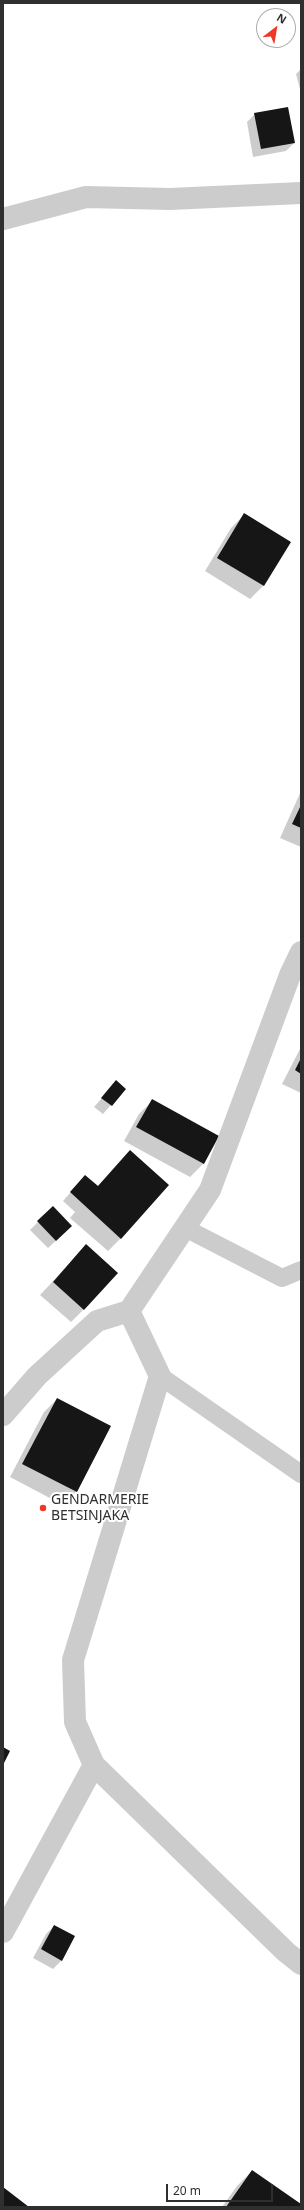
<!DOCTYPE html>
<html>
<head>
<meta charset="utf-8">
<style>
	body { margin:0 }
	#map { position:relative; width:304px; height:2210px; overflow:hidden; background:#fff; font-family:"Noto Sans",sans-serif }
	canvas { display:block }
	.frame { position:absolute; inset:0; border:4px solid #2f2f2f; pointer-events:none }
	.north { position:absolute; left:256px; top:8px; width:40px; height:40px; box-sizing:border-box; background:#fff; border:1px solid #acacac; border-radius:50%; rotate:31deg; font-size:11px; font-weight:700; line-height:16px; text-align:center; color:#2f2f2f }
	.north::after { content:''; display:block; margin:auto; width:14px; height:18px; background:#f03827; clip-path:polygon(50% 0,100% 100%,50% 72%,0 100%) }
	.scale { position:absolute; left:166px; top:2184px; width:107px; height:18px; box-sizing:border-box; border:2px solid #2f2f2f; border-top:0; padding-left:5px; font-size:12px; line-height:14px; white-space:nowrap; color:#2f2f2f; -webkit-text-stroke:3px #fff; paint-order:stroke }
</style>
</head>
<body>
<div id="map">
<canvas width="304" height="2210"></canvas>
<div class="frame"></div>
<div class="north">N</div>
<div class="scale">20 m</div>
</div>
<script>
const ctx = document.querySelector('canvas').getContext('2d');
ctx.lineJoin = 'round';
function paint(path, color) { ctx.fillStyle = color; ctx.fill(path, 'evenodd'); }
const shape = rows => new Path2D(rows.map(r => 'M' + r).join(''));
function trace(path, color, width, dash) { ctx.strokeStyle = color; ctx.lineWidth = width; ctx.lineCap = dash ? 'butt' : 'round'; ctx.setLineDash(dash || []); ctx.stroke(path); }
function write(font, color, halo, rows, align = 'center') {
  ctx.font = font + ' "Noto Sans",sans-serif'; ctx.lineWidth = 4; ctx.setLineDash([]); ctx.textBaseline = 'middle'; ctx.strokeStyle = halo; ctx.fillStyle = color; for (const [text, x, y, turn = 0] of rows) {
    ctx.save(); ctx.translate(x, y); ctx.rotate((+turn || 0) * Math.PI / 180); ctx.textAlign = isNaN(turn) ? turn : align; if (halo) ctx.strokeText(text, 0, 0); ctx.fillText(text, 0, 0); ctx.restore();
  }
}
paint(shape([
	[301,69,301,93,296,74],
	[255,114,294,143,286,151,253,157,247,122],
	[244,515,289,542,263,586,250,599,205,571,231,528],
	[301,791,301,847,280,838],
	[301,1047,301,1093,282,1084],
	[116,1082,125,1089,103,1114,94,1107],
	[152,1101,218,1137,203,1164,190,1177,124,1141,139,1114],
	[130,1152,121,1238,108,1251,70,1218,75,1212,63,1201,77,1185,97,1187],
	[38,1222,63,1234,48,1248,30,1230],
	[86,1246,84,1309,71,1322,40,1295],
	[57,1399,110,1426,76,1492,63,1505,10,1477,44,1412],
	[54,1926,74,1937,61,1961,53,1969,33,1958,46,1934],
	[252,2171,301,2205,301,2207,222,2207,237,2186]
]), '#0003');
paint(shape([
	[288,107,295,143,261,149,254,113],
	[244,513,291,542,264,586,217,558],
	[301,805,301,828,292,824],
	[301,1058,301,1074,295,1070],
	[116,1080,126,1089,112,1106,101,1098],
	[152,1099,219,1136,204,1164,136,1127],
	[130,1150,169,1185,121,1239,70,1192,85,1175,98,1186],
	[53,1206,72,1226,56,1241,37,1221],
	[86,1244,118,1273,84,1310,53,1282],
	[57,1398,111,1426,77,1492,22,1464],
	[3,1747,10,1751,3,1765],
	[54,1925,75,1936,62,1961,41,1949],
	[252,2170,301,2204,301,2207,226,2207],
	[3,2187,29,2207,3,2207]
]), '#161616');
trace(shape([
	[185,1228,282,1278,301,1270],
	[160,1376,301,1474]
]), '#ccc', 18);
trace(shape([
	[3,219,86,197,170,199,301,193],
	[3,1415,37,1376,97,1321,129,1311],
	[94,1765,286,1952,301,1964],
	[3,1932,94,1765,75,1722,73,1660,160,1376,129,1311,210,1190,290,975,301,952]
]), '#ccc', 22);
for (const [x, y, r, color] of [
	[43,1508,4,"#f03827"]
]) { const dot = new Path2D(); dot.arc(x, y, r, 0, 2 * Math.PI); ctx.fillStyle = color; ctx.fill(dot); trace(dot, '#fff', 1.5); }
write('14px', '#2f2f2f', '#fff', [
	["GENDARMERIE",51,1500],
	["BETSINJAKA",51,1516]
], 'left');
</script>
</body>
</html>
